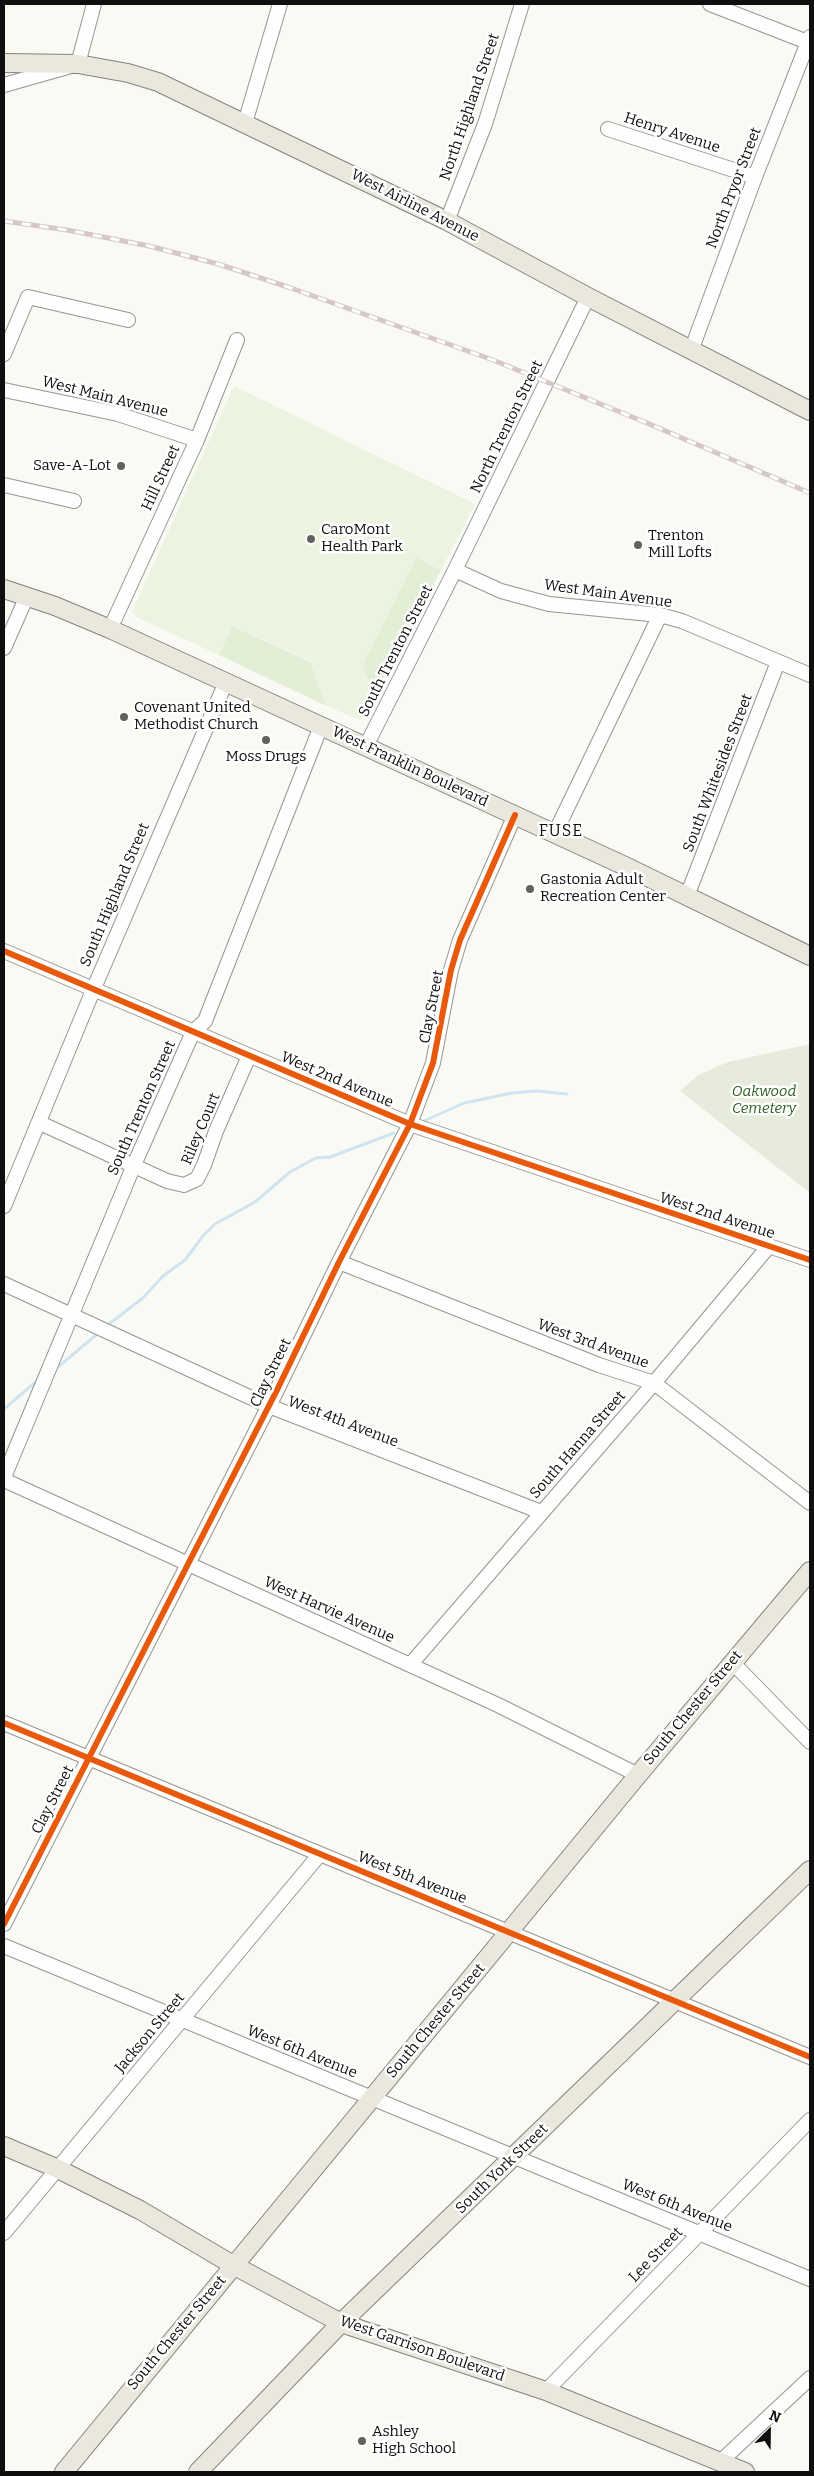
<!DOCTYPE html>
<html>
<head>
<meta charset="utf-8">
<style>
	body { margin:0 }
	#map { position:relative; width:814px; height:2476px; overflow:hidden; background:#fafaf5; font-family:Bitter,serif }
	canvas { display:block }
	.frame { position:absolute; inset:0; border:5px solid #0f0f0f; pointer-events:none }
	.north { position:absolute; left:744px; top:2406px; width:50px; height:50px; -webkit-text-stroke:4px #fff; paint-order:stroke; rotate:23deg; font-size:14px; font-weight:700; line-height:20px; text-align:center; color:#0f0f0f }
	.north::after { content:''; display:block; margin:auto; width:18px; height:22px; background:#0f0f0f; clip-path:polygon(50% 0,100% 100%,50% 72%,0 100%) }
</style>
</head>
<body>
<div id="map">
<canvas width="814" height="2476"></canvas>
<div class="frame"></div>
<div class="north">N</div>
</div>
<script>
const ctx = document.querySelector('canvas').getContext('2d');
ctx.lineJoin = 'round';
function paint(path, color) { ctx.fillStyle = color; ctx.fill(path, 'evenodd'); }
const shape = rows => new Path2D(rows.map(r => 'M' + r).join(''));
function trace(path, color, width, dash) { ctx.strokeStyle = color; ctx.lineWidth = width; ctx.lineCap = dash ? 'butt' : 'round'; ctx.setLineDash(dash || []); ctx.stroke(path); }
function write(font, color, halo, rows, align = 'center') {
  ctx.font = font + ' Bitter,serif'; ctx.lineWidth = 5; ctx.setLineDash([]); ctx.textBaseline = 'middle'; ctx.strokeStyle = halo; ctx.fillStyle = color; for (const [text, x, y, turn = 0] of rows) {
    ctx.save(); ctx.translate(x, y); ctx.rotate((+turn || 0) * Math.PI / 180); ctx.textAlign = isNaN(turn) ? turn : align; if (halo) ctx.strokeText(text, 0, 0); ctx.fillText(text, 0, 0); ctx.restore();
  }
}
paint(shape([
	[416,557,441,570,375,698,362,666],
	[232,626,311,662,326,706,219,655]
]), '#e3eed7');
paint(shape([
	[810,1044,810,1193,680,1091,698,1075,728,1062]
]), '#e6ebdb');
paint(shape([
	[234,386,475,504,441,570,416,557,362,666,375,698,360,720,326,706,311,661,232,626,219,655,136,617,132,612]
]), '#edf3e1');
trace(shape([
	[424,1121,464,1103,512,1093,537,1091,567,1094],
	[109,1324,143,1298,163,1276,185,1260,203,1236,215,1224,255,1202,290,1172,316,1158,330,1157,394,1133],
	[58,1367,96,1335],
	[4,1409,38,1380]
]), '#cfe4f1', 3);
const minor = shape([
	[710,4,810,43],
	[4,85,78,64,94,4],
	[245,123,280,4],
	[608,129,755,177],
	[447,221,485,124,522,4],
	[691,351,755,177,810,37],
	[4,354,28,297,128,320],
	[4,390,118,414,197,440],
	[4,485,74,501],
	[455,570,501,591,549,604,660,615,682,621,810,675],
	[110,629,197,440,237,340],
	[4,648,27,596],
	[366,746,455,570,588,297],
	[555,833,660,615],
	[687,896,778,662],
	[4,951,410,1124,810,1260],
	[40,1123,167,1181,184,1185,197,1179,204,1165,216,1131,249,1056],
	[4,1206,94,988,226,682],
	[339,1262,599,1365,654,1383,810,1503],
	[4,1284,269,1406,541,1512],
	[4,1477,134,1165,193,1032,205,1021,321,726],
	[4,1480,498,1705,638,1775],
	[732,1662,810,1742],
	[410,1665,654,1383,769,1246],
	[4,1723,810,2057],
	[4,1924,276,1392,339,1262,410,1124,433,1063,451,970,460,940,515,815],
	[4,1946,810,2279],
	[4,2233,320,1854],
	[546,2391,810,2120],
	[720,2462,810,2378]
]);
const major = shape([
	[4,63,78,64,128,73,158,82,447,221,588,297,810,411],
	[4,589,55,606,110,629,625,866,810,956],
	[4,2146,56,2168,140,2210,233,2265,341,2323,546,2391,745,2472],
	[64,2472,638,1775,810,1571],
	[198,2472,341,2323,810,1870]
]);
trace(minor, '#959593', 16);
trace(major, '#828280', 20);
trace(minor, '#fefefe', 14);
trace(major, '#eae7dc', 18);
const rail = shape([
	[4,221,67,230,149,246,218,264,288,287,493,360,647,423,810,493]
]);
trace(rail, '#d5c8c7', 5);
trace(rail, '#fff', 3, [9]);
trace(shape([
	[4,951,410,1124,810,1260],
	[4,1723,810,2057],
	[4,1924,276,1392,339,1262,410,1124,433,1063,451,970,460,940,515,815]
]), '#e8590c', 6);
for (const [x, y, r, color] of [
	[121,466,5,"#616160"],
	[311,539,5,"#616160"],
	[638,545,5,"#616160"],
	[124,717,5,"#616160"],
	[266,740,5,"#616160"],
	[530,889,5,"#616160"],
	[362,2441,5,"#616160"]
]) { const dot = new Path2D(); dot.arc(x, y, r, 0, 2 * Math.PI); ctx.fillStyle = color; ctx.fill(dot); trace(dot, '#fff', 2); }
write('15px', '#0f0f0f', '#fff', [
	["North Highland Street",470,107,-71],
	["Henry Avenue",672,133,18],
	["North Pryor Street",734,188,-69],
	["West Airline Avenue",415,206,27],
	["West Main Avenue",105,397,14],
	["North Trenton Street",507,427,-64],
	["Hill Street",161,478,-65],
	["West Main Avenue",608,594,8],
	["South Trenton Street",396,651,-63],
	["West Franklin Boulevard",410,767,25],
	["South Whitesides Street",718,773,-69],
	["South Highland Street",115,895,-67],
	["Clay Street",432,1007,-79],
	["West 2nd Avenue",337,1080,23],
	["South Trenton Street",142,1108,-66],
	["Riley Court",201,1129,-67],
	["West 2nd Avenue",717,1216,18],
	["West 3rd Avenue",593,1344,20],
	["Clay Street",271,1373,-64],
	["West 4th Avenue",343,1422,21],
	["South Hanna Street",578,1445,-49],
	["West Harvie Avenue",329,1610,24],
	["South Chester Street",693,1708,-50],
	["Clay Street",53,1800,-63],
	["West 5th Avenue",412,1878,22],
	["South Chester Street",436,2021,-50],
	["Jackson Street",150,2033,-50],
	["West 6th Avenue",302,2052,22],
	["South York Street",502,2169,-44],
	["West 6th Avenue",677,2206,22],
	["Lee Street",656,2255,-46],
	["South Chester Street",177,2333,-50],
	["West Garrison Boulevard",422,2349,19]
]);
write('15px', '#0f0f0f', '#fff', [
	["Save-A-Lot",111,466,"right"],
	["CaroMont",321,530],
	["Health Park",321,547],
	["Trenton",648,536],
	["Mill Lofts",648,553],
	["Covenant United",134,708],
	["Methodist Church",134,725],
	["Moss Drugs",266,757,"center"],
	["Gastonia Adult",540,880],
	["Recreation Center",540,897],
	["Ashley",372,2432],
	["High School",372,2449]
], 'left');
write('italic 15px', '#306026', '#fff', [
	["Oakwood",764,1092],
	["Cemetery",764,1109]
]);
ctx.letterSpacing = '1px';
write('16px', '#0f0f0f', '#fff', [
	["FUSE",561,832]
]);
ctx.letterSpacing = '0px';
</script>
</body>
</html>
